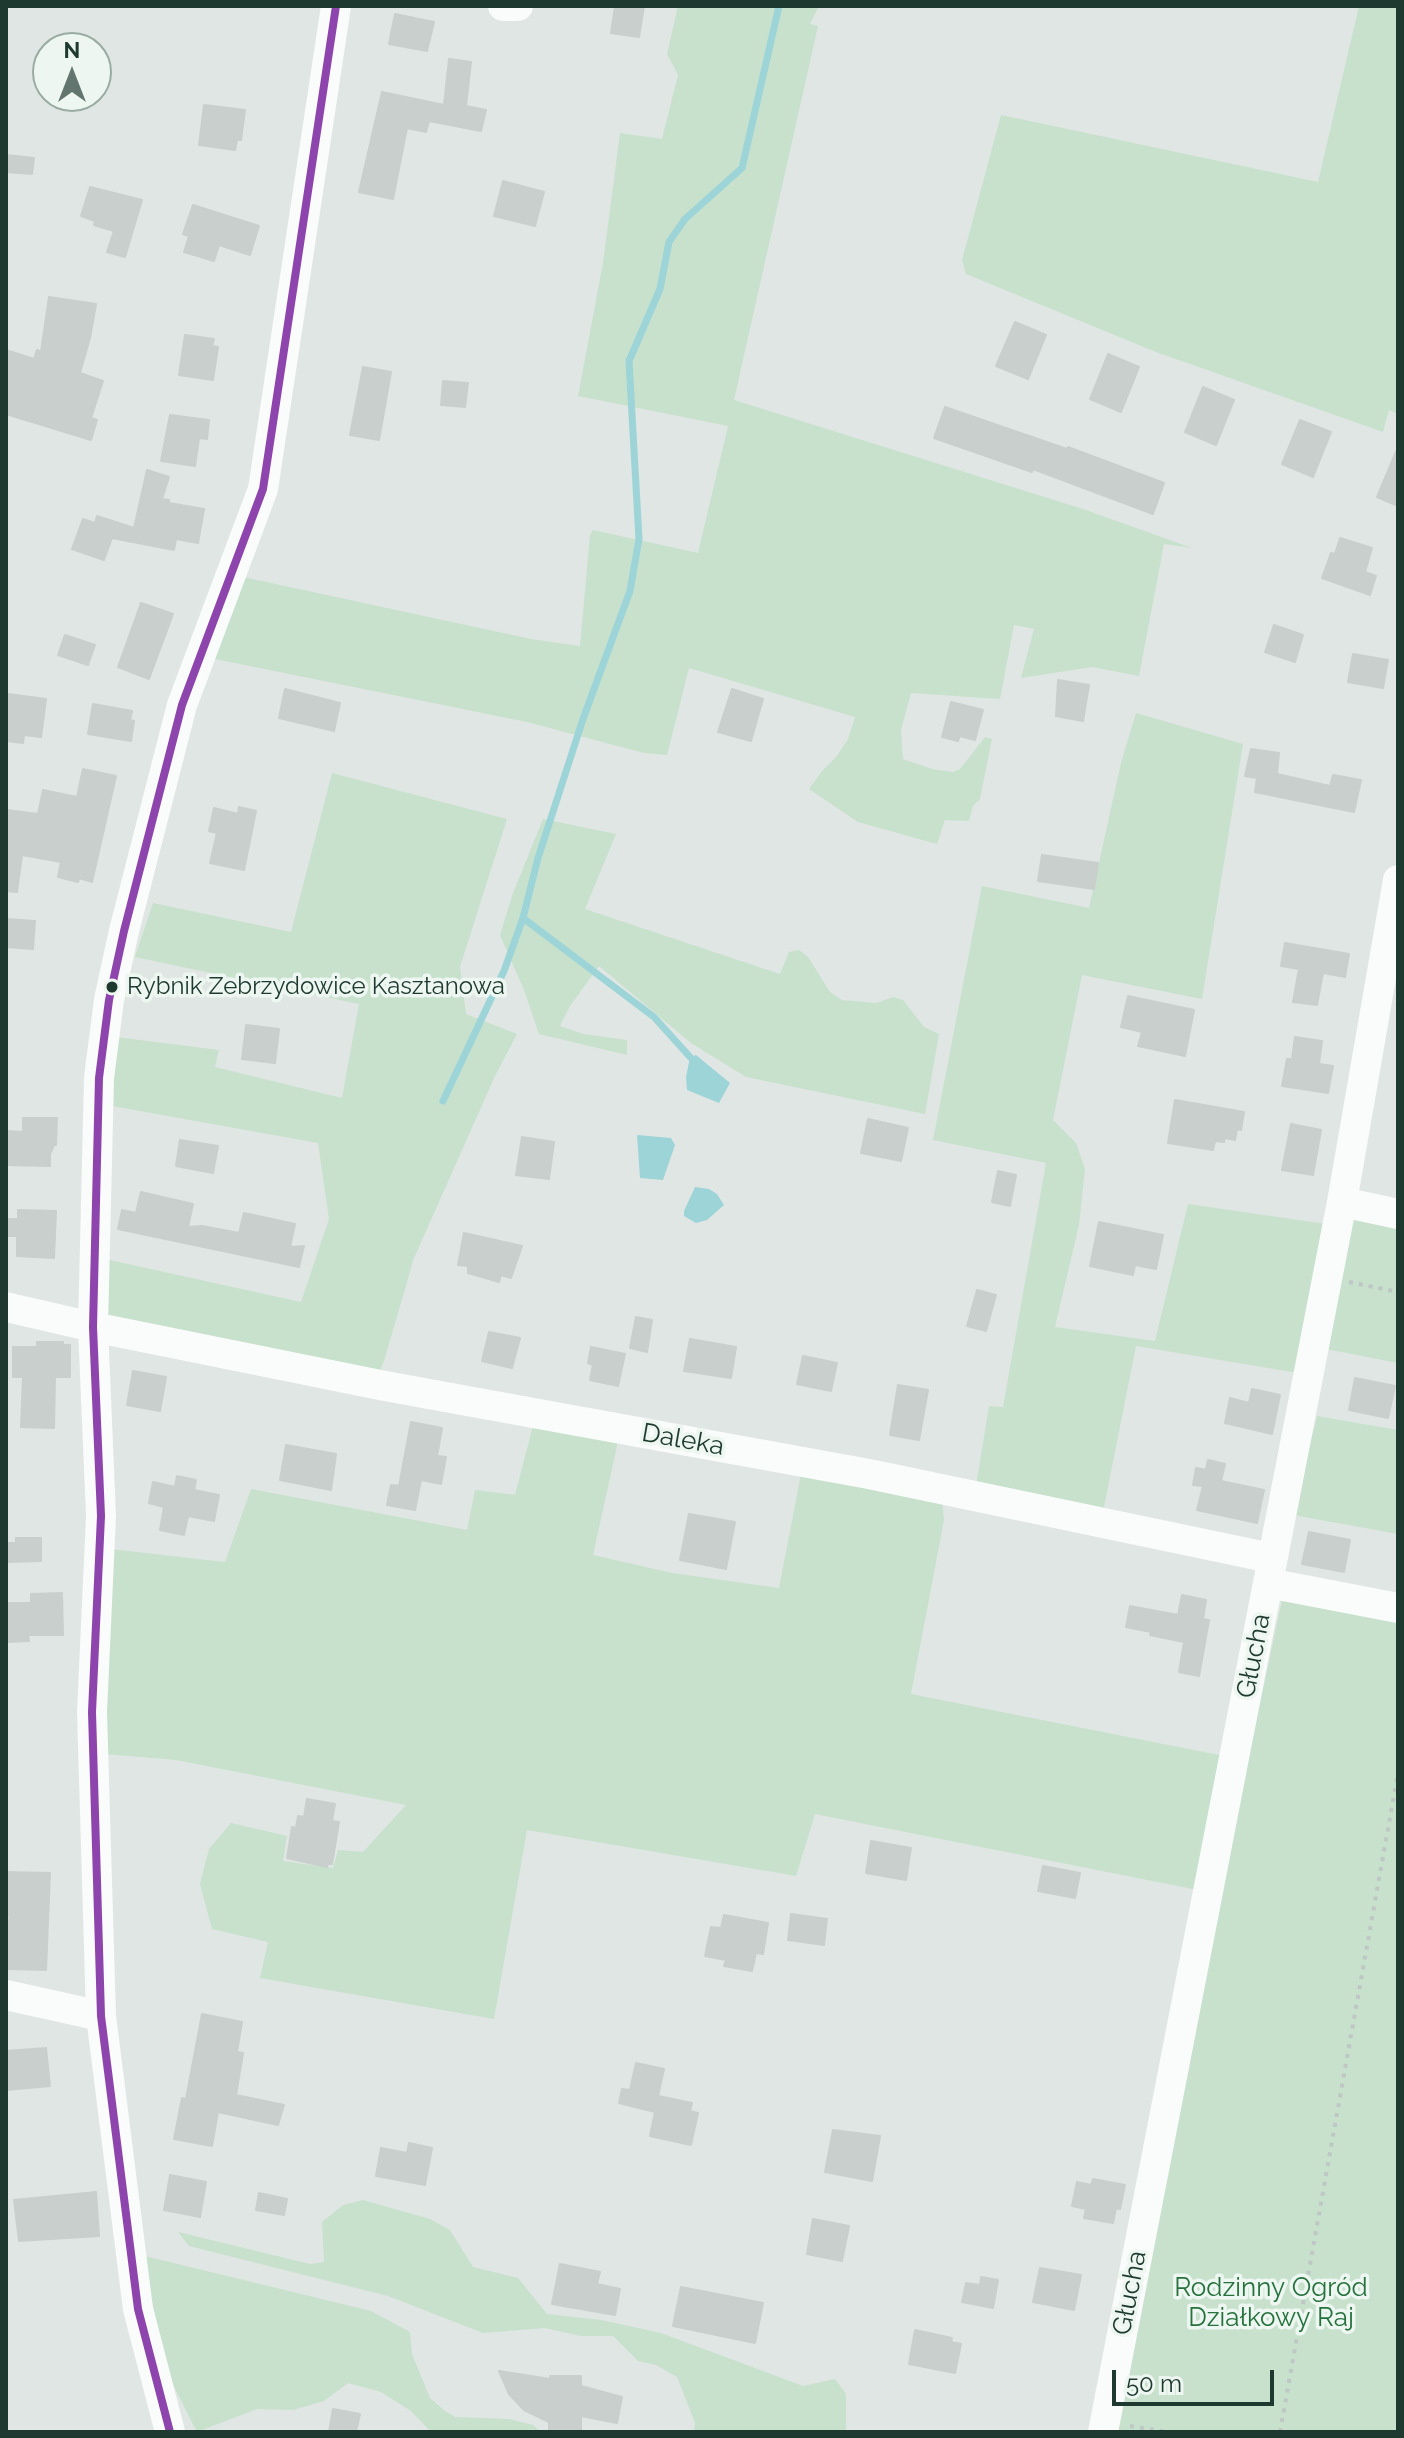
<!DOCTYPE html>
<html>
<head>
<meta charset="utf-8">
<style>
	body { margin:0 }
	#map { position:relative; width:1404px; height:2438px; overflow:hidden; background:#e0e6e3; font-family:Raleway,sans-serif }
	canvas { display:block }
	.frame { position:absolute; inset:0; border:8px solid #1e3a30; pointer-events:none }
	.north { position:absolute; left:32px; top:32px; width:80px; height:80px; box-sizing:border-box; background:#edf6f1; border:2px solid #9aaba4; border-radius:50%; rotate:0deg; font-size:22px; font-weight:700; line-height:32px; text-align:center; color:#1e3a30 }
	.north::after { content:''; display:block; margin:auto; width:28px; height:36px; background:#62766f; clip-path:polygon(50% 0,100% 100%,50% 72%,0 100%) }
	.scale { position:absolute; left:1112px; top:2370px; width:162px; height:36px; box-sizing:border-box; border:4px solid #1e3a30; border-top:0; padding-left:10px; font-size:24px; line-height:28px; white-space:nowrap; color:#1e3a30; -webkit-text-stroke:6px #edf6f1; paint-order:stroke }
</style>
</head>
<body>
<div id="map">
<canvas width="1404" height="2438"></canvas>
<div class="frame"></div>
<div class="north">N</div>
<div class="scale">50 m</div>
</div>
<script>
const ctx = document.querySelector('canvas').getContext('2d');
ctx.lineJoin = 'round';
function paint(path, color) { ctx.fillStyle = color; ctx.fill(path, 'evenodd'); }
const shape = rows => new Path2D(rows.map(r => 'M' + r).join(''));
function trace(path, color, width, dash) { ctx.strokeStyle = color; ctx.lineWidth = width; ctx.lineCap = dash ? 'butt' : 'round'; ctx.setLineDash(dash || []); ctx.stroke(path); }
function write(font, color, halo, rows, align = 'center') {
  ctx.font = font + ' Raleway,sans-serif'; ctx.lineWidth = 7; ctx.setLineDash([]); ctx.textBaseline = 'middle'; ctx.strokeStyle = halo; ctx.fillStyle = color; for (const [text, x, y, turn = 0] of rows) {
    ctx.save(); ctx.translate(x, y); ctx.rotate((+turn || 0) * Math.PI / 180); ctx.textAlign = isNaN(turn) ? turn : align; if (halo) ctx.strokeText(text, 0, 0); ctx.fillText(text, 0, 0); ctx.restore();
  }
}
paint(shape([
	[678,6,819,6,810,24,818,26,734,400,1086,510,1192,548,1164,544,1139,676,1092,667,1021,678,1034,629,1014,625,1000,699,911,693,901,730,903,759,932,769,953,772,960,769,985,737,992,739,980,799,973,806,969,821,945,820,937,844,858,822,809,789,822,771,837,756,848,739,855,717,689,668,667,755,644,753,527,722,215,659,243,577,531,639,580,646,590,535,593,530,698,553,728,426,578,396,603,263,620,133,662,139,678,75,667,54],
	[1359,6,1398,6,1398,414,1389,410,1383,432,1156,352,966,274,962,260,1001,115,1318,182],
	[1136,713,1243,744,1202,999,1082,975,1053,1120,1076,1143,1085,1169,1079,1225,1055,1327,1155,1341,1188,1204,1326,1224,1298,1373,1136,1346,1103,1512,976,1486,989,1406,1003,1407,1046,1163,933,1140,982,886,1089,908,1121,763],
	[332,773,507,819,460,967,466,1014,517,1034,495,1076,414,1258,384,1361,377,1377,101,1318,105,1259,301,1302,329,1219,318,1143,112,1106,116,1037,219,1050,215,1067,342,1098,359,1004,135,957,153,903,291,932],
	[543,819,616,834,585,909,780,974,789,952,799,950,808,957,830,992,842,1000,876,1003,893,997,903,1000,924,1027,939,1034,925,1114,746,1077,691,1043,599,966,570,1006,560,1026,583,1034,627,1040,627,1055,539,1034,524,990,500,935,513,893],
	[1349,1209,1398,1220,1398,1363,1326,1349],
	[1317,1416,1398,1430,1398,1534,1293,1515],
	[534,1422,619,1437,593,1555,672,1573,779,1588,802,1469,942,1500,944,1520,911,1694,1234,1758,1203,1891,815,1814,796,1876,527,1830,494,2019,260,1978,268,1942,212,1929,200,1884,209,1849,231,1823,287,1836,283,1861,333,1868,338,1850,363,1852,406,1805,176,1760,105,1754,110,1549,225,1562,251,1489,467,1530,475,1490,515,1495],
	[1282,1600,1398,1620,1398,2432,1129,2432,1116,2429,1210,1939],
	[363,2200,430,2219,450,2230,473,2267,518,2278,547,2314,601,2320,661,2333,803,2386,835,2379,846,2394,846,2432,694,2432,695,2423,677,2377,656,2365,638,2361,613,2336,581,2336,545,2328,483,2333,388,2296,189,2246,178,2232,310,2264,324,2262,322,2222,343,2205],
	[145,2256,371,2311,410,2332,412,2354,430,2398,445,2411,455,2417,509,2419,533,2425,541,2432,431,2432,411,2411,381,2392,348,2383,324,2401,293,2410,257,2409,197,2432,166,2371,146,2272]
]), '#c7e1cd');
paint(shape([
	[696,1055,730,1083,719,1103,687,1090,686,1077,690,1057],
	[637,1135,671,1138,675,1145,663,1180,640,1178],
	[695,1187,709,1189,717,1194,724,1205,707,1220,696,1223,684,1216,684,1211]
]), '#9dd4d8');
trace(shape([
	[523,918,654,1017,690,1057],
	[443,1101,504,971,523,918,538,858,583,719,630,591,639,539,629,361,660,289,669,242,685,219,742,168,779,6]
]), '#9dd4d8', 7);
const building = shape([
	[615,6,644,6,639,37,611,33,615,6],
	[395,14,434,22,427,51,389,44,395,14],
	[449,59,471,62,466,106,486,110,481,131,429,121,426,132,407,128,393,199,359,192,382,92,444,105,449,59],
	[204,105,245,110,241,140,237,140,235,150,199,145,204,105],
	[6,155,34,158,32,174,6,172,6,155],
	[503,181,544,192,535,226,494,216,503,181],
	[90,187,142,200,125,257,107,252,114,231,94,225,95,221,81,216,90,187],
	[193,205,259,226,250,255,219,245,214,261,184,252,189,236,183,234,193,205],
	[49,297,96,304,90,338,80,373,103,381,91,418,97,420,91,440,6,414,6,350,34,359,37,350,41,352,49,297],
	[1015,322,1046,335,1028,379,996,366,1015,322],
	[185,335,214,339,212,346,218,347,213,380,179,375,185,335],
	[1108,354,1139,367,1121,412,1090,399,1108,354],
	[363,367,391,372,379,440,350,435,363,367],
	[443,381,468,383,465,407,441,405,443,381],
	[1203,387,1234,400,1216,445,1185,432,1203,387],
	[945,407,1067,449,1068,447,1164,483,1153,514,1033,469,1032,472,934,438,945,407],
	[170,415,209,420,207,439,199,438,195,466,161,461,170,415],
	[1300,420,1331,432,1313,477,1282,464,1300,420],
	[1398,447,1398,506,1377,497,1398,447],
	[147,470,169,477,162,499,169,500,169,503,204,509,198,543,176,539,174,550,112,538,104,560,72,549,83,519,95,523,97,516,134,528,147,470],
	[1340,538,1372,548,1365,572,1376,576,1370,595,1322,578,1331,553,1335,554,1340,538],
	[141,603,173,614,149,679,118,667,141,603],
	[1274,625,1303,635,1295,662,1265,652,1274,625],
	[65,635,95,645,88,665,58,655,65,635],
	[1353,654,1388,660,1383,688,1348,682,1353,654],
	[1058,680,1089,685,1083,721,1056,716,1058,680],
	[285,689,340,703,334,731,279,718,285,689],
	[732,689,763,699,751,741,718,732,732,689],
	[8,694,46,699,41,737,24,735,23,743,6,741,8,694],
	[951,702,983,710,975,740,960,736,958,741,942,737,951,702],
	[93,704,132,711,130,720,134,721,131,741,88,734,93,704],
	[1251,749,1279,753,1277,774,1330,786,1333,775,1361,780,1354,812,1255,792,1257,778,1245,776,1251,749],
	[83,769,116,776,92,882,79,878,78,882,58,877,61,862,22,855,17,892,6,891,6,810,38,814,43,790,77,797,83,769],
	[239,807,256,811,244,870,210,863,217,833,209,831,214,808,238,814,239,807],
	[1042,855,1098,863,1094,889,1038,881,1042,855],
	[6,919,35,921,33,949,6,947,6,919],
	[1285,943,1349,954,1345,977,1323,973,1317,1005,1293,1002,1299,969,1281,966,1285,943],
	[1128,996,1194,1010,1185,1056,1138,1046,1142,1032,1121,1027,1128,996],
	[246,1025,279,1029,275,1063,242,1059,246,1025],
	[1295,1037,1322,1041,1319,1064,1333,1066,1328,1093,1282,1086,1287,1059,1292,1059,1295,1037],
	[1175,1100,1244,1112,1241,1130,1237,1129,1235,1140,1225,1138,1224,1142,1215,1141,1213,1150,1168,1143,1175,1100],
	[23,1118,57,1118,56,1145,54,1145,50,1154,50,1166,6,1165,6,1131,23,1132,23,1118],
	[868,1119,908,1128,901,1161,861,1153,868,1119],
	[1291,1124,1321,1130,1313,1175,1282,1170,1291,1124],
	[522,1137,554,1142,549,1179,516,1175,522,1137],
	[180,1140,218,1146,213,1173,176,1166,180,1140],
	[998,1171,1016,1175,1010,1206,992,1202,998,1171],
	[141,1192,193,1204,188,1227,202,1226,239,1233,244,1213,295,1224,290,1247,304,1246,299,1267,118,1229,122,1210,136,1213,141,1192],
	[18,1210,56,1211,54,1258,17,1256,17,1236,6,1236,6,1219,18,1219,18,1210],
	[1099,1222,1163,1235,1156,1269,1135,1265,1133,1275,1090,1266,1099,1222],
	[464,1233,522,1246,511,1278,501,1275,499,1282,468,1273,468,1266,458,1265,464,1233],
	[977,1290,996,1295,986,1331,967,1326,977,1290],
	[636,1317,652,1320,647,1352,630,1348,636,1317],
	[489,1332,520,1338,512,1368,482,1361,489,1332],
	[690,1339,736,1347,731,1378,684,1371,690,1339],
	[37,1342,63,1342,63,1345,70,1345,70,1377,55,1377,54,1428,21,1427,23,1377,13,1377,13,1347,37,1347,37,1342],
	[591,1347,625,1354,618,1386,590,1380,593,1365,588,1363,591,1347],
	[803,1356,837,1363,831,1391,797,1384,803,1356],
	[133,1371,166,1377,160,1411,127,1405,133,1371],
	[1355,1378,1395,1386,1388,1418,1349,1410,1355,1378],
	[898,1385,928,1390,919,1440,890,1435,898,1385],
	[1252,1389,1280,1395,1272,1434,1225,1423,1230,1398,1249,1403,1252,1389],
	[411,1422,442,1428,437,1456,446,1457,441,1484,421,1480,415,1510,387,1505,391,1485,399,1486,411,1422],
	[286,1445,336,1454,331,1490,280,1480,286,1445],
	[1208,1460,1225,1464,1221,1481,1264,1490,1257,1523,1197,1510,1203,1486,1193,1485,1196,1468,1206,1470,1208,1460],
	[177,1476,196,1480,194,1490,219,1495,214,1521,188,1516,184,1535,160,1530,164,1507,149,1503,153,1482,175,1487,177,1476],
	[689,1514,735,1522,726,1569,680,1560,689,1514],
	[1309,1532,1350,1540,1344,1572,1302,1564,1309,1532],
	[16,1538,41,1538,41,1561,6,1562,6,1543,16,1543,16,1538],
	[62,1593,63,1635,28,1635,29,1641,6,1642,6,1603,31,1603,31,1594,62,1593],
	[1182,1595,1206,1600,1203,1619,1209,1620,1199,1676,1179,1672,1184,1642,1150,1635,1151,1632,1126,1627,1130,1606,1178,1615,1182,1595],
	[307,1799,335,1804,332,1821,339,1822,332,1864,328,1864,327,1867,287,1858,292,1827,296,1828,298,1816,304,1817,307,1799],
	[871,1841,911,1848,906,1880,866,1873,871,1841],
	[1043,1866,1080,1873,1075,1898,1038,1891,1043,1866],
	[6,1872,50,1873,46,1970,7,1969,6,1920,10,1920,6,1901,6,1872],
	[791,1914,827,1919,824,1945,788,1940,791,1914],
	[724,1915,768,1923,763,1954,756,1953,752,1971,724,1966,726,1960,705,1956,711,1927,721,1928,724,1915],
	[202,2014,242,2022,237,2052,243,2053,236,2095,284,2105,278,2125,218,2112,212,2146,174,2139,182,2098,186,2099,202,2014],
	[46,2048,50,2086,6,2090,6,2051,46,2048],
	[636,2063,664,2069,658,2096,692,2103,690,2111,698,2113,691,2145,650,2136,655,2112,619,2103,622,2089,630,2090,636,2063],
	[833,2130,880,2136,872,2181,825,2172,833,2130],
	[409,2143,432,2148,425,2185,376,2176,381,2148,407,2153,409,2143],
	[170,2175,206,2182,200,2217,164,2210,170,2175],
	[1093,2179,1125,2185,1120,2209,1116,2208,1113,2223,1084,2218,1086,2209,1072,2206,1077,2182,1091,2185,1093,2179],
	[96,2192,99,2236,19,2241,14,2200,96,2192],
	[259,2193,287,2199,284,2215,256,2210,259,2193],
	[813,2219,849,2226,842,2261,807,2254,813,2219],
	[560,2264,600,2272,597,2284,620,2289,615,2315,552,2304,560,2264],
	[1040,2268,1081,2275,1074,2310,1033,2302,1040,2268],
	[981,2277,998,2280,993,2308,962,2302,966,2283,980,2285,981,2277],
	[681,2287,763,2303,755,2343,673,2326,681,2287],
	[915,2330,952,2338,951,2342,961,2344,955,2373,909,2364,915,2330],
	[499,2371,550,2379,550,2376,581,2376,581,2386,622,2397,617,2423,581,2416,581,2432,549,2432,549,2422,524,2410,509,2394,499,2371],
	[333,2409,360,2414,356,2432,329,2432,333,2409]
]);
paint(building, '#c9cfcc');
trace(building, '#c9cfcc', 2);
trace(shape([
	[1349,1282,1398,1292],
	[1130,2426,1167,2432],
	[1280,2432,1398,1773]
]), '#bec7c4', 4, [4, 6]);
trace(shape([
	[503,6,518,6],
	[1342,1202,1398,1214],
	[6,1307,93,1327,385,1386,869,1474,1271,1558],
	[1268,1583,1398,1608],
	[6,1995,101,2016],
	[170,2432,138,2309,101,2016,92,1712,101,1516,93,1327,99,1078,109,1000,124,931,182,705,263,489,336,6],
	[1103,2432,1342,1202,1398,880]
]), '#fafbfb', 30);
trace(shape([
	[170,2432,138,2309,101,2016,92,1712,101,1516,93,1327,99,1078,109,1000,124,931,182,705,263,489,336,6]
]), '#8e44ad', 8);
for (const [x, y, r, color] of [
	[112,987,7,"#1e3a30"]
]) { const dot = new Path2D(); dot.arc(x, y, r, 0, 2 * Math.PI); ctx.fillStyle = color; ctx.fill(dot); trace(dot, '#edf6f1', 3); }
write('24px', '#1e3a30', '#edf6f1', [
	["Rybnik Zebrzydowice Kasztanowa",127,987]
], 'left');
write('26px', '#1e3a30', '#edf6f1', [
	["Daleka",683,1440,10],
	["Głucha",1254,1656,-79],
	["Głucha",1130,2293,-79]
]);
write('26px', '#26723d', '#edf6f1', [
	["Rodzinny Ogród",1271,2288],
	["Działkowy Raj",1271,2318]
]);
</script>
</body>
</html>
